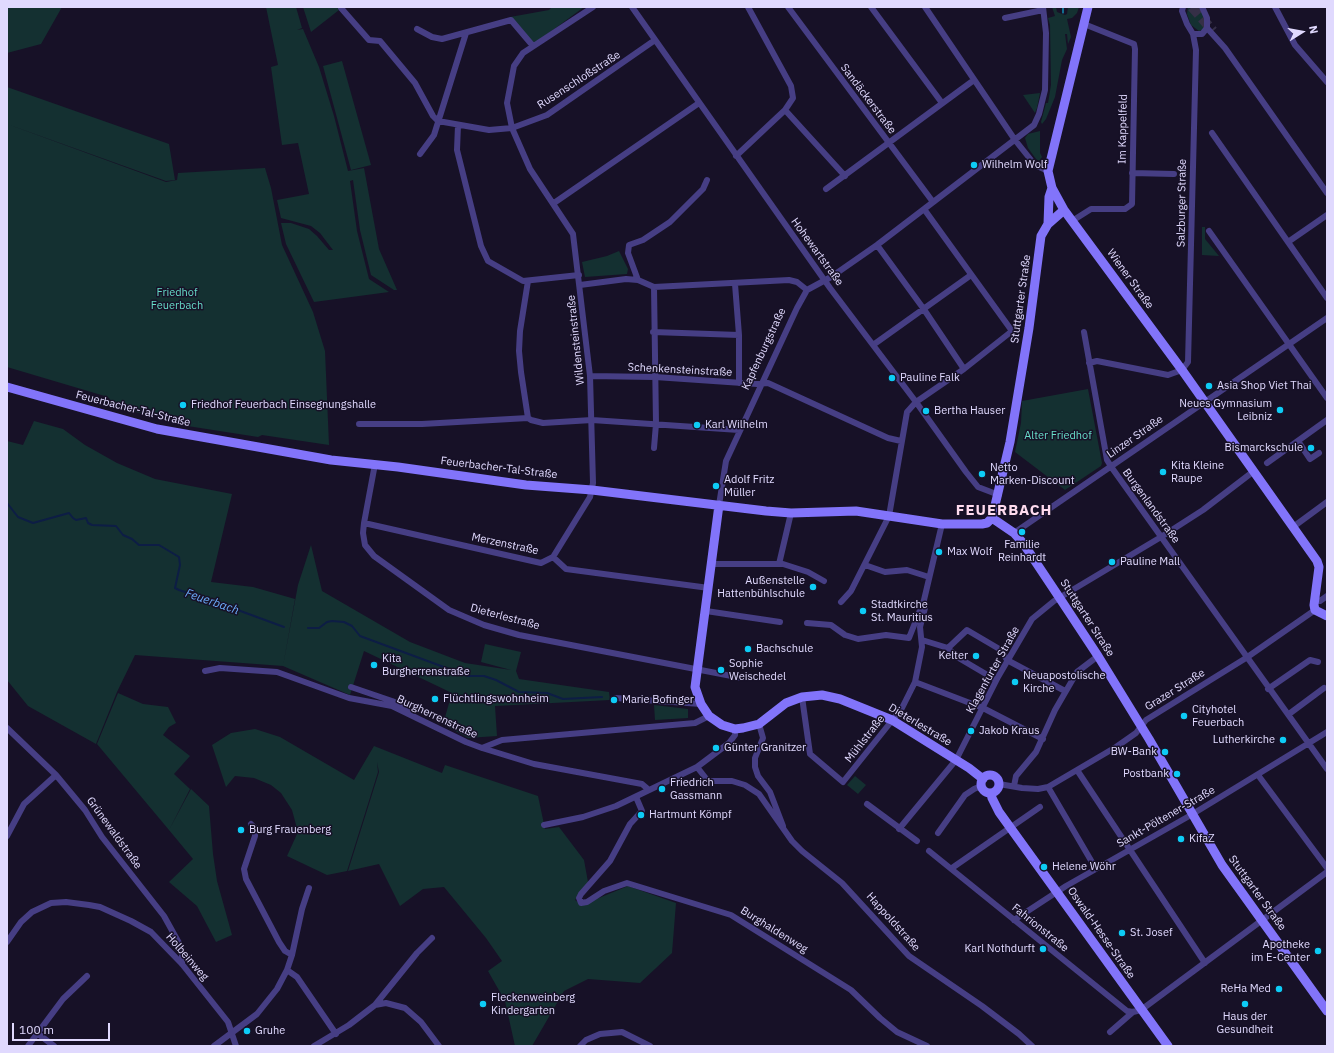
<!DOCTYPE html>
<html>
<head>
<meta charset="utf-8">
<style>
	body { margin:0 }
	#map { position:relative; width:1334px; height:1053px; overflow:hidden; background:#171127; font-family:"IBM Plex Sans",sans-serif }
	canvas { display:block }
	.frame { position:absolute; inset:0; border:8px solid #e0d9fe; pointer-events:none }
	.north { position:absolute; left:1282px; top:12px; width:40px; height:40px; -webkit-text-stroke:3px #171127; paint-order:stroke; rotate:79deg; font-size:11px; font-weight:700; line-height:16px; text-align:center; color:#e0d9fe }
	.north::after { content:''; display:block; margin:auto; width:14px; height:18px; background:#e0d9fe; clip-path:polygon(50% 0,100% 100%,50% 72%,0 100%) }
	.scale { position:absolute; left:12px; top:1023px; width:98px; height:18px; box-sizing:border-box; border:2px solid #e0d9fe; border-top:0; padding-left:5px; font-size:12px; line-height:14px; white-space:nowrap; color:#e0d9fe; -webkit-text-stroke:3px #171127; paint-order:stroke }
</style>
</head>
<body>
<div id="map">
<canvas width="1334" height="1053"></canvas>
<div class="frame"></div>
<div class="north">N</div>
<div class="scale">100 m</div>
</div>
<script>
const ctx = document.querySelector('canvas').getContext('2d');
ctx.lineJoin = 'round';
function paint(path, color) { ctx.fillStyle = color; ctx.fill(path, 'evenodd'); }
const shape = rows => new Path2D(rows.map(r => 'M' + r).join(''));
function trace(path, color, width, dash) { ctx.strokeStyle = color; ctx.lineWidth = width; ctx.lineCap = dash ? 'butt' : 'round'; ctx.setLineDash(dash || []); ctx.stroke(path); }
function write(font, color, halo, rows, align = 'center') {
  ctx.font = font + ' "IBM Plex Sans",sans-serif'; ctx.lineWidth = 3; ctx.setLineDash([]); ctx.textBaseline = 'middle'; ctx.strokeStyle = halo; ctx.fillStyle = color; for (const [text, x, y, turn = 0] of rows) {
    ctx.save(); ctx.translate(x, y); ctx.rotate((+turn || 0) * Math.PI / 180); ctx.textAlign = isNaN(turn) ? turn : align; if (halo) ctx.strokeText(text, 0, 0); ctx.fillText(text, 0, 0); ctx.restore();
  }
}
paint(shape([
	[7,7,62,7,41,44,7,53],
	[266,7,296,7,302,28,297,30,303,29,319,67,334,116,348,171,364,168,379,249,397,290,394,290,371,275,360,230,353,180,350,181,357,231,369,279,389,292,314,302,286,244,281,223,291,223,309,229,317,236,329,250,333,250,320,233,311,226,281,218,277,200,309,194,298,143,282,145,271,67,278,65],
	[303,7,337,7,339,10,311,32],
	[552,7,584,7,534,44,510,17,549,10],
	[1052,7,1056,7,1057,12,1065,15,1067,14,1068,7,1079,7,1077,13,1072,18,1067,19,1071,37,1068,44,1067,34,1065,34,1067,49,1062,60,1055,97,1046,119,1042,124,1041,122,1046,103,1048,103,1051,85,1050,25,1048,18,1055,16],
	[1188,7,1199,7,1203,12,1206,26,1203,30,1199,31,1191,25,1187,14],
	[342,61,371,165,351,170,323,66],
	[7,87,169,144,175,180,166,181,7,124],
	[1040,93,1037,108,1035,113,1023,95],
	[7,124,166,182,177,180,178,173,265,168,271,188,282,245,313,312,325,351,329,445,262,435,258,437,181,425,173,418,142,414,115,405,108,397,7,367],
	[1040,131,1040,153,1042,157,1039,161,1036,159,1028,148,1025,138,1028,134],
	[1202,227,1205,227,1205,239,1219,256,1202,255],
	[619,251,628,269,627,274,585,277,582,262,607,256],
	[1088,389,1102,463,1101,466,1065,490,1015,452,1021,423,1022,401],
	[34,421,63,429,85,445,117,463,155,479,232,494,211,582,253,587,295,599,283,666,135,655,117,692,96,744,28,706,7,680,7,441,23,445],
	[311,545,322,591,410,642,465,663,511,670,481,662,485,644,521,652,516,671,519,679,609,692,610,700,495,706,497,736,468,738,443,724,452,693,364,651,350,695,283,666,298,585],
	[118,693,143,704,168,707,176,723,169,727,163,735,190,756,174,774,190,789,169,830,97,744],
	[654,705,688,709,688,718,655,720],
	[255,729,280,737,354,780,374,746,442,773,445,765,538,796,545,829,559,827,584,860,588,882,575,900,582,905,628,886,676,903,672,953,640,983,588,979,564,991,532,1046,515,1046,505,1001,488,971,502,961,486,938,444,887,423,889,400,906,379,864,348,871,379,772,377,762,378,772,347,871,327,875,287,856,298,832,292,810,281,793,271,785,254,778,235,776,226,787,212,745,231,733],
	[855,776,866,785,858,794,847,785],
	[191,789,209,806,213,854,217,881,232,935,216,942,197,906,169,882,193,859,169,830]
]), '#143031');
trace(shape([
	[7,503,18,517,33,523,69,513,73,518,76,520,86,518,88,523,92,525,116,526,123,535,132,539,139,545,159,545,179,557,180,565,175,588,179,590,216,602,284,627],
	[308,628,319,628,327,622,332,621,344,622,352,626,360,636,468,676,484,676,496,680,519,692,547,693,563,699,602,697]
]), '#0d1d45', 2);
trace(shape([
	[1192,7,1213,31]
]), '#352f47', 10, [10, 5]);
trace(shape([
	[632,7,830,288,916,402,966,472,978,487,999,495],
	[788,7,933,202],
	[871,7,942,103],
	[925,7,1015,140,1035,165,1048,171],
	[1275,7,1295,45,1327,82],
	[341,8,369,40,380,41,415,83,433,116,438,121,489,130,512,128,547,115,655,40],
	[1005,18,1043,10],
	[1207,28,1225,48,1327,193],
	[417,29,432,37,442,39,511,20,533,46],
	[1193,34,1202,34,1207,28,1207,18,1202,7],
	[785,110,845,176],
	[458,125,457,150,481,246,488,261,523,281,579,275],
	[1212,133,1327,298],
	[420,154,434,135,466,33],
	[736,156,785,110,793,98,791,86,748,7],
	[1132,173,1174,174],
	[826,189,974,80],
	[554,203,699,103],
	[1072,221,1091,209,1125,209,1132,204,1135,49,1134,44,1084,24],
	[1209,231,1327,398],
	[1288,242,1327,215],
	[877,245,923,308,964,369],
	[638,280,628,253,629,245,643,240,670,222,703,189,707,180],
	[528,281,520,331,519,351,521,372,528,418,531,420,543,423,592,420,739,430],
	[735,284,739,335,739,383],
	[580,285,626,279,638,280,654,287,789,280,797,282,807,290],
	[654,287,656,424,654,448],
	[653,332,739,335],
	[1084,332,1107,460,1112,468,1327,769],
	[873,345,971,275],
	[1089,363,1097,361,1168,375,1182,370,1188,362,1196,50,1193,34,1187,24,1182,11,1183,7],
	[590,376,655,377,757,384,768,383,888,438,901,441],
	[359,424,422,424,528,418],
	[1298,441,1310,459,1319,453],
	[1267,463,1327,420],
	[375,464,364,523,363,533,365,545,374,556,449,610,484,625,519,635,742,678],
	[719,505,726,461,797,308,807,290,831,277,877,245,1034,125,1039,114,1045,90,1046,33,1043,7],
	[364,523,541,563,553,557,590,497,593,483,590,376,573,234,530,169,512,128,507,103,514,66,523,53,593,7],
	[1293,527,1327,502],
	[1014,533,1327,318],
	[553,557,566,569,709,588],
	[713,564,783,564,808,572,824,581],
	[779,564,791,513],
	[865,565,885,572,907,570,929,577],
	[1314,600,1320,601,1327,596],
	[841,602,851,591,889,516,907,412,916,402,964,369,1012,331,924,209],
	[706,611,780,622],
	[807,623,831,625,845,635,858,639,886,635,909,638,924,600],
	[922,640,948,648,957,657,996,680],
	[948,648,967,630,1001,650,1007,660],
	[1007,660,1065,691],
	[205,671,220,668,277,672,349,698,392,706,466,742,482,748,502,740,695,723,709,716],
	[915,682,983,708,1043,739],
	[351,687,392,701,404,706,408,711],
	[1268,689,1310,660,1318,662],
	[802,697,810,754,843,782,902,708,915,682,922,647,920,627,925,608,924,600,942,524],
	[616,698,701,704],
	[1289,714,1324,688],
	[759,724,763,738,755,758,755,767,758,776,770,792,783,826],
	[7,728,56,775,85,810,102,837,164,916,179,943,182,953,182,964],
	[482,748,534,764,642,784,649,790],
	[697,767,708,781,732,781,745,785,759,794,792,841,802,851,842,883,909,956,982,1006,1019,1034,1032,1046],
	[1077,770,1205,963],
	[1258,775,1327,868],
	[999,784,1022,788,1038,789,1048,787,1116,747,1136,733,1146,720,1246,658,1315,610],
	[1014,786,1016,776,1036,752,1055,710,1077,672,1098,656],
	[1048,787,1096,869],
	[636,797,642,811,630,824,610,861,581,894,579,898,581,903,587,902,604,891,627,883,731,915,851,990,880,1018,897,1032,927,1046],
	[867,804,917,841],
	[251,824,255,828,255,836,244,869,246,879,279,942,285,951,292,955],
	[544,825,583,817,616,806,697,767,729,743,735,735,735,729],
	[899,829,956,760,998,677,1032,619,1054,601,1161,537,1203,510,1254,471],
	[938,833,965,795,974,789,981,786],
	[7,836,24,804,56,775],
	[929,851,1127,1011,1133,1012,1141,1010,1327,872],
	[952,868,1040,807],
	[1014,920,1066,886,1191,815,1327,732],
	[7,942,21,922,32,912,51,903,66,902,89,905,100,907,131,921,151,932,182,964,228,1022,236,1046],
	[287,970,297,977,336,1034],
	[375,1005,386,1003,405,1008,421,1022,439,1046],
	[1110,1032,1133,1012],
	[37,1033,54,1046],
	[28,1046,63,999,87,976],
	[214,1046,257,1014,277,989,287,970,292,955,302,909,309,888],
	[314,1046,349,1025,375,1005,417,953,432,938],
	[580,1046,586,1040,600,1034,622,1032,650,1046]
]), '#463e84', 6);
trace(shape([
	[1088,7,1048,171,1052,188,1064,210,1182,370,1317,561,1319,567,1314,605,1315,610,1327,616],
	[1048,224,1049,197,1052,188],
	[7,387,157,429,331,460,398,467,526,485,592,490,766,511,791,513,856,511,942,524,982,524,987,523,992,518,1010,442,1029,328,1041,236,1048,224,1064,210],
	[719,505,695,687,701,704,709,716,722,725,735,729,743,728,759,724,786,703,802,697,822,695,840,699,892,720,969,768,983,779],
	[992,518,1014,533,1023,543,1059,597,1098,656,1149,739,1222,865,1327,1011],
	'981 784a9 9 0 1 1 18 0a9 9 0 1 1-18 0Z',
	[991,793,992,798,999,812,1168,1046]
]), '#8274fa', 9);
trace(shape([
	[1063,13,1063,7]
]), '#0dccf6', 1);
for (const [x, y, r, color] of [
	[974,165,4,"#0dccf6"],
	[892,378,4,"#0dccf6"],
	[1209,386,4,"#0dccf6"],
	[183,405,4,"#0dccf6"],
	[1280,410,4,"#0dccf6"],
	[926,411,4,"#0dccf6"],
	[697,425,4,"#0dccf6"],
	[1311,448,4,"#0dccf6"],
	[1163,472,4,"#0dccf6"],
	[982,474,4,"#0dccf6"],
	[716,486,4,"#0dccf6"],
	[1022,532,4,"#0dccf6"],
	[939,552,4,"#0dccf6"],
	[1112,562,4,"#0dccf6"],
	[813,587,4,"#0dccf6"],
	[863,611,4,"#0dccf6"],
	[748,649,4,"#0dccf6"],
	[976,656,4,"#0dccf6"],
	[374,665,4,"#0dccf6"],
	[721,670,4,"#0dccf6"],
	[1015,682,4,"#0dccf6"],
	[435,699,4,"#0dccf6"],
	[614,700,4,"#0dccf6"],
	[1184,716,4,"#0dccf6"],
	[971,731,4,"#0dccf6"],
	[1283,740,4,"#0dccf6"],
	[716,748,4,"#0dccf6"],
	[1165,752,4,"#0dccf6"],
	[1177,774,4,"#0dccf6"],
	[662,789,4,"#0dccf6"],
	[641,815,4,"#0dccf6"],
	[241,830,4,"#0dccf6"],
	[1181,839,4,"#0dccf6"],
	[1044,867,4,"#0dccf6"],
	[1122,933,4,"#0dccf6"],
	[1043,949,4,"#0dccf6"],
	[1318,951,4,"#0dccf6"],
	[1279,989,4,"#0dccf6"],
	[483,1004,4,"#0dccf6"],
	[1245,1004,4,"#0dccf6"],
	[247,1031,4,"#0dccf6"]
]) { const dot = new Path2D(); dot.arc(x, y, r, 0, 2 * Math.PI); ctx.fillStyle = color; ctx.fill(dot); trace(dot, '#171127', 1.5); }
write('11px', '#e0d9fe', '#171127', [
	["Rusenschloßstraße",579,80,-33],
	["Sandäckerstraße",868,99,53],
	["Im Kappelfeld",1123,129,-89],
	["Salzburger Straße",1182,203,-89],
	["Hohewartstraße",817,252,54],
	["Wiener Straße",1130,279,54],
	["Stuttgarter Straße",1021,299,-82],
	["Wildensteinstraße",576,340,-96],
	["Kapfenburgstraße",764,349,-65],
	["Schenkensteinstraße",680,370,3],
	["Feuerbacher-Tal-Straße",133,409,14],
	["Linzer Straße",1135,437,-35],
	["Feuerbacher-Tal-Straße",499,468,7],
	["Burgenlandstraße",1151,506,54],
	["Merzenstraße",505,544,12],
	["Dieterlestraße",505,617,15],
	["Stuttgarter Straße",1087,618,57],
	["Klagenfurter Straße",993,670,-61],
	["Grazer Straße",1175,690,-32],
	["Burgherrenstraße",437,717,25],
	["Dieterlestraße",920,725,31],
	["Mühlstraße",865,739,-52],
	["Sankt-Pöltener-Straße",1166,817,-30],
	["Grünewaldstraße",114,833,54],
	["Stuttgarter Straße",1257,893,54],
	["Happoldstraße",893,922,48],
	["Fahrionstraße",1040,928,39],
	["Burghaldenweg",774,930,32],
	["Oswald-Hesse-Straße",1101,933,55],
	["Holbeinweg",187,957,49]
]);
write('11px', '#e0d9fe', '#171127', [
	["Wilhelm Wolf",982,165],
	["Pauline Falk",900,378],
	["Asia Shop Viet Thai",1217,386],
	["Neues Gymnasium",1272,404,"right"],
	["Leibniz",1272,417,"right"],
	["Friedhof Feuerbach Einsegnungshalle",191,405],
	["Bertha Hauser",934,411],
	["Karl Wilhelm",705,425],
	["Bismarckschule",1303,448,"right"],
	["Kita Kleine",1171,466],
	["Raupe",1171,479],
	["Netto",990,468],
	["Marken-Discount",990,481],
	["Adolf Fritz",724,480],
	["Müller",724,493],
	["Familie",1022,545,"center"],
	["Reinhardt",1022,558,"center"],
	["Max Wolf",947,552],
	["Pauline Mall",1120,562],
	["Außenstelle",805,581,"right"],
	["Hattenbühlschule",805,594,"right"],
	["Stadtkirche",871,605],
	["St. Mauritius",871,618],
	["Bachschule",756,649],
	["Kelter",968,656,"right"],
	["Kita",382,659],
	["Burgherrenstraße",382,672],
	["Sophie",729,664],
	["Weischedel",729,677],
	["Neuapostolische",1023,676],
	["Kirche",1023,689],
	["Flüchtlingswohnheim",443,699],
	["Marie Bofinger",622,700],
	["Cityhotel",1192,710],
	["Feuerbach",1192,723],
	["Jakob Kraus",979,731],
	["Lutherkirche",1275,740,"right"],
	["Günter Granitzer",724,748],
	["BW-Bank",1157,752,"right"],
	["Postbank",1169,774,"right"],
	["Friedrich",670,783],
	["Gassmann",670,796],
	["Hartmunt Kömpf",649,815],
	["Burg Frauenberg",249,830],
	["KifaZ",1189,839],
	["Helene Wöhr",1052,867],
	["St. Josef",1130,933],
	["Apotheke",1310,945,"right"],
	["im E-Center",1310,958,"right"],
	["Karl Nothdurft",1035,949,"right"],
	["ReHa Med",1271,989,"right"],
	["Fleckenweinberg",491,998],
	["Kindergarten",491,1011],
	["Haus der",1245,1017,"center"],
	["Gesundheit",1245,1030,"center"],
	["Gruhe",255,1031]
], 'left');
write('11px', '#66dcc8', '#171127', [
	["Friedhof",177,293],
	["Feuerbach",177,306],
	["Alter Friedhof",1058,436]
]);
write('italic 12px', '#6bacf9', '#171127', [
	["Feuerbach",212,602,19]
]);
ctx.letterSpacing = '1px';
write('bold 15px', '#fedbee', '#171127', [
	["FEUERBACH",1004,511]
]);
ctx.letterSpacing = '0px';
</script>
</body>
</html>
